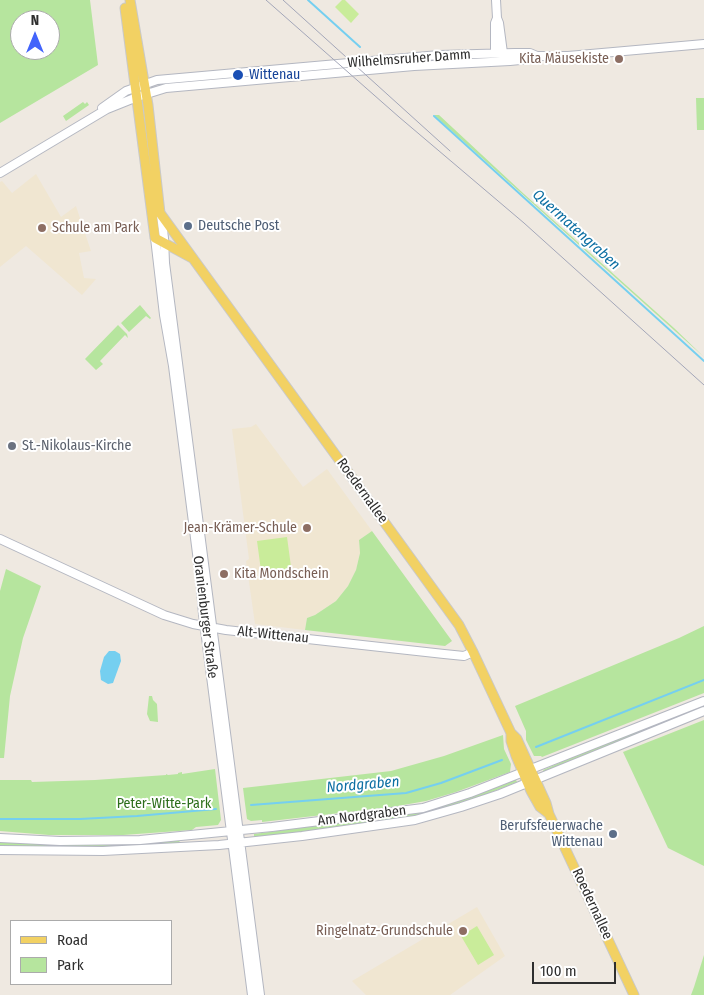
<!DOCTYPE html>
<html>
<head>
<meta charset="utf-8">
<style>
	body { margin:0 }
	#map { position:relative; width:704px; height:995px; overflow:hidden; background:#efe9e1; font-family:"Fira Sans Condensed",sans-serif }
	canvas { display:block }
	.legend { position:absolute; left:10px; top:920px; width:162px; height:65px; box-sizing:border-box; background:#fff; border:1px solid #ababab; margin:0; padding:6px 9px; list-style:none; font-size:15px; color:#2e2e2e }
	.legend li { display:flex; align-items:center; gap:10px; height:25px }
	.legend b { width:25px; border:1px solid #ababab }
	.north { position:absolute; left:10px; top:10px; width:50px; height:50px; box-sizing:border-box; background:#fff; border:1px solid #ababab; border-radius:50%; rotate:0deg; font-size:14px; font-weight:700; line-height:20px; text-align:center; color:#2e2e2e }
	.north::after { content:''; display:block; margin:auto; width:18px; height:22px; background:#4264fb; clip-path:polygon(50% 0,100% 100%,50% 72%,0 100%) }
	.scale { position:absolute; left:532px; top:962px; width:84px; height:22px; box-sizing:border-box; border:2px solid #2e2e2e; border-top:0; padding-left:6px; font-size:15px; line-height:18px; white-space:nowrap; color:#2e2e2e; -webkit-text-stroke:4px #fff; paint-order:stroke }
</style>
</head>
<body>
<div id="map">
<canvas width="704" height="995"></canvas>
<ul class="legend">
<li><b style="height:6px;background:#f2d163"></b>Road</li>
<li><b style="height:14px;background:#b6e59e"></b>Park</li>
</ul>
<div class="north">N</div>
<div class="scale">100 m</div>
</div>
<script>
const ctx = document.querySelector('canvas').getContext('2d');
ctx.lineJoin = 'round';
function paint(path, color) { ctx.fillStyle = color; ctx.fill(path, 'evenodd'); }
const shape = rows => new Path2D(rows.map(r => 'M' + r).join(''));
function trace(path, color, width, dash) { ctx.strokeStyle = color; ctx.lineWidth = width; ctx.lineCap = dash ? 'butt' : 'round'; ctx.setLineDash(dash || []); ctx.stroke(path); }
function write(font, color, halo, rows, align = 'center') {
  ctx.font = font + ' "Fira Sans Condensed",sans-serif'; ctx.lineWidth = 4; ctx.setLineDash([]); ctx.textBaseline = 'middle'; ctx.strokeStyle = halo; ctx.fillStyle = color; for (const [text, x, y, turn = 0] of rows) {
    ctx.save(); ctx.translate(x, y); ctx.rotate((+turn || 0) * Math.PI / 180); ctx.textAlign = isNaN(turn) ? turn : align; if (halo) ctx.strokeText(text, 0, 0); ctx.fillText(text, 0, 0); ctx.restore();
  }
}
paint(shape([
	[36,174,61,217,76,206,91,251,79,253,84,278,96,279,82,295,26,246,0,267,0,182,2,181,12,193],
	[256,424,303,487,327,469,372,531,359,540,360,553,356,570,348,586,336,601,315,615,307,618,305,630,255,624,246,561,249,559,232,429,251,427],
	[477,907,505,956,450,995,366,995,352,981]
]), '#f0e6d1');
paint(shape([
	[0,0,90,0,98,65,0,123],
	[20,20,50,20,50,50,20,50],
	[696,98,704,98,704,130,697,130],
	[83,102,85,104,87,102,89,105,66,121,63,116],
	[434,115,439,115,524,194,674,328,704,357],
	[140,305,151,318,150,319,146,316,129,332,121,323],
	[118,325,127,334,128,338,125,335,100,361,103,364,96,370,85,359],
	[372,531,452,641,445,646,305,630,307,618,315,615,336,601,348,586,356,570,360,553,359,540],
	[6,569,41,586,23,638,10,696,4,758,0,758,0,591],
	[704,626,704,693,542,757,541,756,534,756,526,740,526,731,515,706,679,638],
	[149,696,152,696,153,700,157,704,158,722,150,721,147,714],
	[704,704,704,708,545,773,543,770,596,747],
	[704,720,704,866,668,848,623,752],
	[503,735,504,749,511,764,510,772,456,792,426,801,392,807,262,822,262,820,251,821,247,819,243,788,391,771,444,756],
	[215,769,221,820,218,825,196,827,192,830,123,835,49,835,0,831,0,780,31,780,32,782,95,780,166,775,166,774,168,775,178,774,178,773,182,772,182,774],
	[515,778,517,782,460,805,429,814,381,821,381,817,410,813,449,804],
	[372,818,374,819,374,822,254,839,254,834],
	[179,840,180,843,157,847,0,847,0,841],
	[704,955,704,995,691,995,694,987]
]), '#b6e59e');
paint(shape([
	[342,0,345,0,359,14,351,23,335,7],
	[287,537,292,574,262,578,257,541],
	[477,926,494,955,478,965,461,936]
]), '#c9ec9a');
paint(shape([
	[109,651,115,651,120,654,121,661,113,683,108,684,101,680,100,671,104,657]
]), '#75cff0');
trace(shape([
	[308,0,360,47],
	[434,116,704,361],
	[536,747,704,680],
	[251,805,406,793,441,783,502,760],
	[0,819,80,819,137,816,216,809]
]), '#75cff0', 2);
const secondary = shape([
	[496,0,497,18,499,23,503,53],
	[495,53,495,23,497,18],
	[102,108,126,91,157,80,439,55,515,53,530,53,537,56],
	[0,173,107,109,137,97,166,88,414,66,510,61,530,59,537,56,568,56,704,44],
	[161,215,164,238,165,263,260,995],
	[155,238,164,315,173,366,200,577,203,614,252,995],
	[0,539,164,615,193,624,226,630,444,654,464,656,473,652],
	[0,838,60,841,140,840,272,827,423,808,470,793,704,701],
	[0,850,103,851,219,845,302,836,415,820,461,807,500,794,704,711]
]);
const primary = shape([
	[130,0,148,105,160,213,459,625,473,652,511,733,517,739,522,750,546,803,549,814,634,995],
	[125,8,155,238,192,258],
	[511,733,511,741,516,756,531,791,540,807,549,814]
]);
trace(secondary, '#b4b7c1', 10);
trace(primary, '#c9c9c9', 11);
trace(secondary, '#fff', 8);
trace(primary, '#f2d163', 9);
trace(shape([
	[266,0,399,117,524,223,704,385],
	[283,0,450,151]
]), '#a3a6b8', 1);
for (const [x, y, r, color] of [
	[619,59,5,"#8d6e63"],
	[238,75,6,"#1a4fb4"],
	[188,226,5,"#5c6f8a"],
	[42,228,5,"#8d6e63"],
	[12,446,5,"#6b7280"],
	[307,528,5,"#8d6e63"],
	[224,574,5,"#8d6e63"],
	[613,834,5,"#5c6f8a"],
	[463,931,5,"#8d6e63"]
]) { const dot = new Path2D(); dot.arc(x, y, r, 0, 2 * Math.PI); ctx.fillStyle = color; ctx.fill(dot); trace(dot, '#fff', 2); }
write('14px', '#2e2e2e', '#fff', [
	["Wilhelmsruher Damm",409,59,-4],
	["Roedernallee",362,491,54],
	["Oranienburger Straße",205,617,83],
	["Alt-Wittenau",273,635,6],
	["Am Nordgraben",362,816,-7],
	["Roedernallee",592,904,65]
]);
write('14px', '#785e54', '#fff', [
	["Kita Mäusekiste",609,59],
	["Schule am Park",52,228,"left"],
	["Jean-Krämer-Schule",297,528],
	["Kita Mondschein",234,574,"left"],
	["Ringelnatz-Grundschule",453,931]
], 'right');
write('14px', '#164399', '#fff', [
	["Wittenau",249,75]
], 'left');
write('14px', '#4e5e75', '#fff', [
	["Deutsche Post",198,226],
	["Berufsfeuerwache",603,826,"right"],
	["Wittenau",603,842,"right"]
], 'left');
write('14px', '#5b616d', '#fff', [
	["St.-Nikolaus-Kirche",22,446]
], 'left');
write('14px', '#2c6e1b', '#fff', [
	["Peter-Witte-Park",164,804]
]);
write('italic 15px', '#0d6fa3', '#fff', [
	["Quermatengraben",576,230,42],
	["Nordgraben",363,785,-5]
]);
</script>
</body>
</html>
